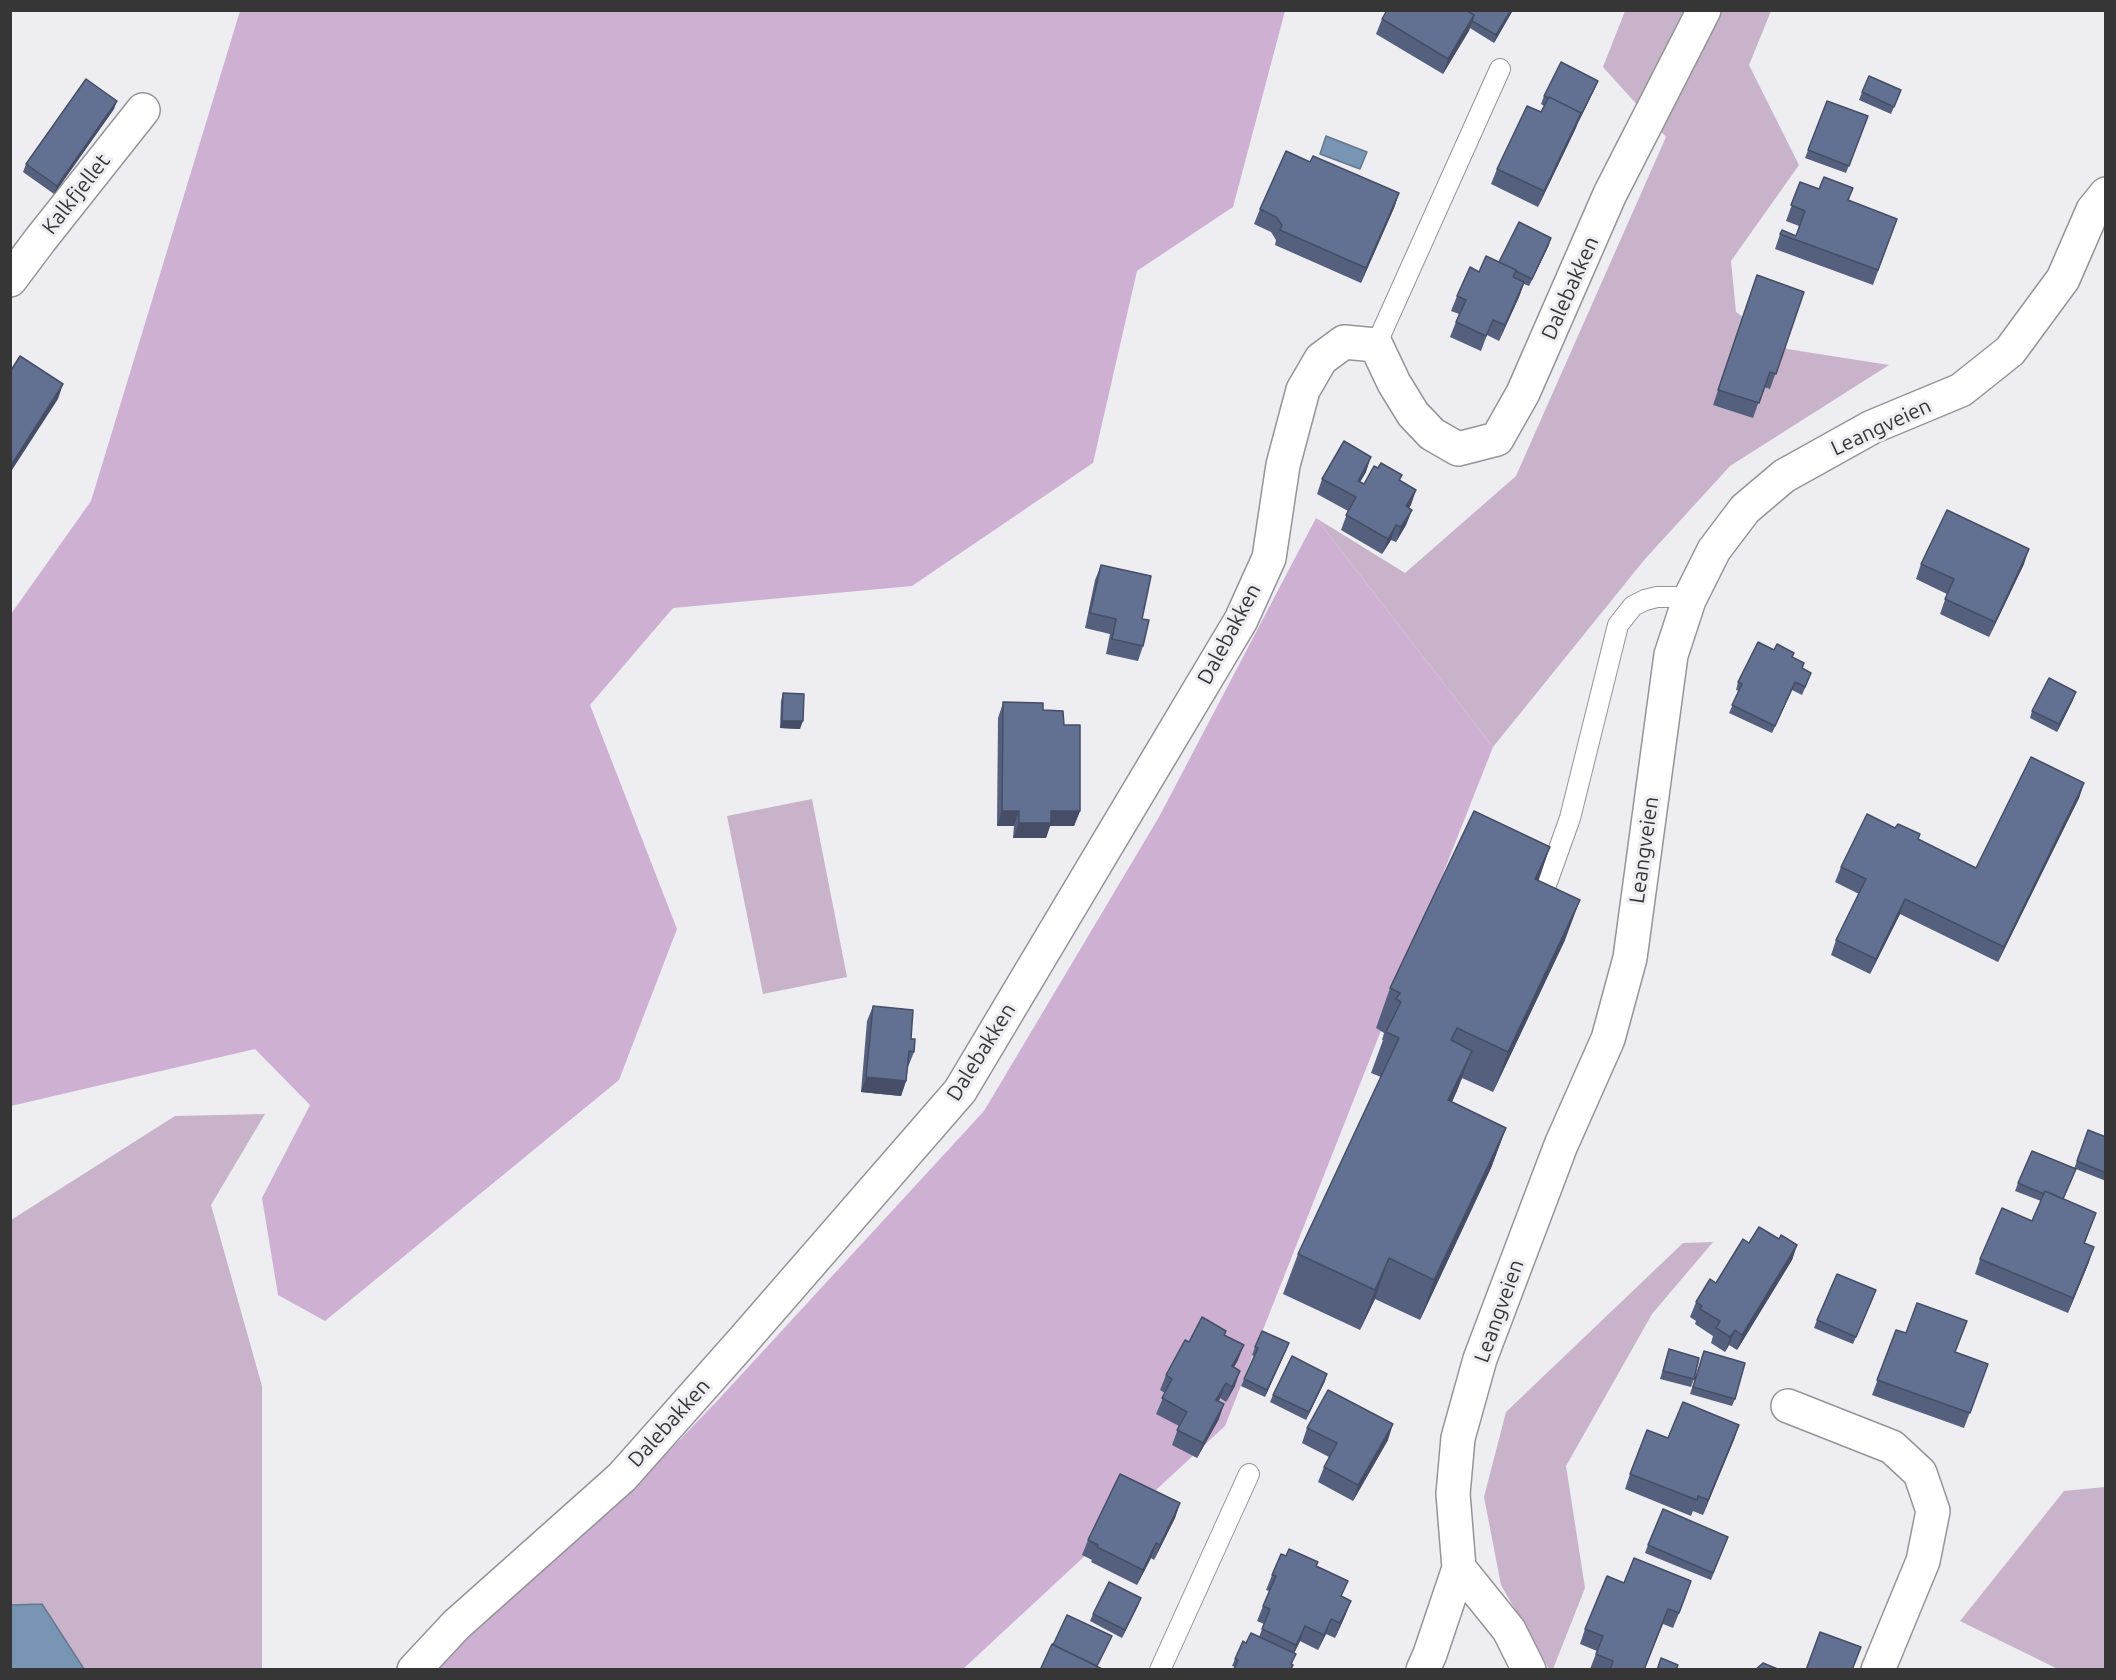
<!DOCTYPE html>
<html>
<head>
<meta charset="utf-8">
<style>
	body { margin:0 }
	#map { position:relative; width:2116px; height:1680px; overflow:hidden; background:#ededf2; font-family:Ubuntu,sans-serif }
	canvas { display:block }
	.frame { position:absolute; inset:0; border:12px solid #363637; pointer-events:none }
</style>
</head>
<body>
<div id="map">
<canvas width="2116" height="1680"></canvas>
<div class="frame"></div>
</div>
<script>
const ctx = document.querySelector('canvas').getContext('2d');
ctx.lineJoin = 'round';
function paint(path, color) { ctx.fillStyle = color; ctx.fill(path, 'evenodd'); }
const shape = rows => new Path2D(rows.map(r => 'M' + r).join(''));
function trace(path, color, width, dash) { ctx.strokeStyle = color; ctx.lineWidth = width; ctx.lineCap = dash ? 'butt' : 'round'; ctx.setLineDash(dash || []); ctx.stroke(path); }
function write(font, color, halo, rows, align = 'center') {
  ctx.font = font + ' Ubuntu,sans-serif'; ctx.lineWidth = 6; ctx.setLineDash([]); ctx.textBaseline = 'middle'; ctx.strokeStyle = halo; ctx.fillStyle = color; for (const [text, x, y, turn = 0] of rows) {
    ctx.save(); ctx.translate(x, y); ctx.rotate((+turn || 0) * Math.PI / 180); ctx.textAlign = isNaN(turn) ? turn : align; if (halo) ctx.strokeText(text, 0, 0); ctx.fillText(text, 0, 0); ctx.restore();
  }
}
paint(shape([
	[1625,11,1771,11,1749,65,1799,165,1731,261,1736,312,1787,349,1889,365,1730,466,1645,559,1493,747,1316,518,1405,573,1516,476,1666,137,1603,67],
	[812,799,847,977,763,994,727,816],
	[265,1114,211,1205,262,1386,262,1669,11,1670,11,1220,175,1116],
	[1713,1242,1652,1314,1566,1466,1585,1588,1553,1669,1549,1669,1501,1585,1484,1497,1506,1412,1683,1243],
	[2105,1487,2105,1669,2058,1669,1960,1621,2064,1491]
]), '#c8b3ca');
paint(shape([
	[240,11,1285,11,1233,207,1137,271,1093,463,912,586,673,608,590,705,677,929,619,1080,325,1321,278,1295,262,1198,310,1105,255,1049,11,1106,11,614,91,501],
	[1316,518,1493,747,1225,1426,963,1669,429,1670,621,1501,718,1400,984,1111,1159,817]
]), '#ceb1d2');
const water = shape([
	[1326,136,1367,152,1360,169,1320,154,1326,136],
	[42,1604,84,1669,11,1669,11,1605,42,1604]
]);
paint(water, '#7895b3');
trace(water, '#64788e', 1.5);
const lane = shape([
	[1376,345,1500,69],
	[1545,888,1570,818,1618,625,1633,606,1645,600,1657,597,1675,597,1689,600],
	[1160,1670,1249,1474]
]);
const street = shape([
	[10,280,40,240,143,110],
	[1788,1406,1892,1447,1920,1473,1933,1511,1923,1561,1878,1670],
	[1459,1568,1509,1630,1529,1670],
	[414,1670,456,1625,622,1477,741,1343,960,1091,1241,620,1269,558,1283,465,1303,390,1321,359,1344,342,1376,345,1394,383,1413,414,1432,434,1458,449,1497,439,1523,393,1610,194,1704,10],
	[1423,1670,1430,1654,1459,1568,1453,1494,1458,1438,1480,1359,1561,1145,1608,1039,1630,958,1671,655,1689,600,1714,550,1745,509,1784,476,1872,427,1961,390,2010,351,2063,279,2093,210,2106,194]
]);
trace(lane, '#949499', 22);
trace(street, '#949499', 36);
trace(lane, '#fff', 20);
trace(street, '#fff', 33);
paint(shape([
	[1470,10,1513,10,1494,43,1470,28,1443,74,1376,34,1382,19,1469,12],
	[1598,81,1595,88,1578,123,1538,207,1491,184,1497,169,1541,112,1544,106,1541,104,1544,96],
	[1901,90,1891,114,1859,100,1862,92],
	[1827,101,1868,116,1846,173,1805,158],
	[114,109,54,194,23,172,26,164],
	[1310,162,1399,193,1394,208,1361,283,1275,245,1276,240,1271,232,1254,224,1260,209],
	[1800,182,1897,219,1873,285,1775,249,1780,234,1796,236,1799,226,1786,221],
	[1549,245,1529,286,1524,284,1519,297,1499,341,1487,335,1481,351,1450,337,1459,314,1451,311,1457,296,1479,272,1499,262],
	[1757,275,1804,292,1770,389,1764,387,1753,418,1713,405],
	[1378,468,1402,475,1400,480,1416,490,1409,508,1412,510,1406,525,1396,542,1391,540,1382,554,1341,530,1348,511,1317,494,1322,479,1366,472,1360,482,1364,484],
	[1921,564,2024,564,1989,637,1940,614,1947,594,1916,579],
	[1101,565,1142,619,1143,646,1138,661,1106,654,1110,634,1085,628,1095,580],
	[1792,658,1804,663,1802,669,1808,681,1802,695,1792,690,1772,733,1729,713,1739,691,1736,690,1738,682],
	[783,693,800,729,780,728,781,701],
	[2073,700,2057,732,2030,718,2032,711],
	[1003,703,1043,710,1064,725,1080,811,1074,826,1050,826,1046,838,1013,838,1014,826,997,826,998,718],
	[2084,783,2079,798,1998,962,1900,914,1870,974,1831,955,1836,940,1859,894,1835,882,1841,867,1918,839,1976,868],
	[1538,880,1565,940,1493,1092,1462,1078,1452,1102,1506,1128,1491,1168,1420,1320,1375,1299,1360,1330,1283,1294,1298,1254,1381,1077,1371,1073,1383,1040,1382,1040,1384,1033,1376,1028,1390,988],
	[873,1006,911,1039,914,1052,908,1067,906,1081,901,1096,861,1092,867,1021],
	[2106,1116,2106,1181,2076,1169,2063,1199,2096,1213,2085,1243,2089,1262,2068,1313,1975,1274,1980,1259,2032,1221,2041,1201,2015,1191,2018,1183,2074,1169,2088,1130,2104,1136],
	[1779,1239,1797,1245,1792,1260,1737,1350,1729,1345,1725,1352,1711,1343,1713,1336,1695,1324,1696,1321,1690,1317,1696,1302,1716,1283,1749,1243],
	[1873,1298,1853,1344,1814,1328,1817,1320],
	[1896,1330,1988,1364,1964,1428,1872,1395],
	[1226,1331,1225,1335,1238,1360,1234,1367,1235,1386,1226,1402,1220,1398,1219,1401,1219,1419,1197,1458,1172,1445,1179,1426,1156,1414,1165,1393,1160,1390,1166,1375,1189,1342],
	[1289,1343,1265,1397,1241,1386,1254,1356,1252,1355,1255,1347],
	[1669,1349,1694,1379,1691,1387,1660,1379],
	[1704,1351,1735,1399,1732,1406,1690,1394],
	[1325,1381,1306,1420,1270,1402,1273,1395],
	[1739,1425,1703,1515,1693,1511,1691,1516,1625,1489,1630,1474,1668,1438],
	[1307,1428,1388,1440,1353,1501,1318,1482,1324,1467,1329,1457,1302,1443],
	[1180,1503,1175,1518,1154,1560,1151,1558,1137,1585,1091,1562,1092,1560,1082,1555,1088,1540],
	[1725,1544,1711,1580,1645,1553,1648,1545],
	[1286,1556,1317,1566,1342,1597,1351,1601,1345,1616,1335,1638,1326,1634,1318,1650,1300,1641,1294,1653,1292,1664,1293,1665,1291,1670,1234,1670,1235,1667,1232,1666,1235,1659,1246,1643,1259,1637,1264,1624,1257,1621,1269,1591,1266,1590,1272,1575],
	[1624,1583,1686,1596,1673,1628,1663,1624,1644,1670,1592,1670,1590,1669,1597,1651,1580,1644,1585,1629],
	[1141,1598,1122,1638,1090,1621,1093,1614]
]), '#54607d');
paint(shape([
	[1511,10,1513,10,1494,43,1496,35],
	[1474,15,1469,31,1443,74,1448,59],
	[1598,81,1595,88,1578,123,1581,115],
	[117,101,114,109,54,194,57,186],
	[1581,113,1576,128,1538,207,1544,191],
	[1399,193,1394,208,1361,283,1366,268],
	[1551,238,1549,245,1529,286,1532,279],
	[1524,282,1519,297,1499,341,1505,325],
	[63,384,58,399,10,473,10,467],
	[1371,457,1366,472,1352,496,1358,481],
	[1416,490,1411,505,1401,522,1406,506],
	[1412,510,1406,525,1396,542,1401,527],
	[1396,525,1391,540,1382,554,1388,539],
	[2029,549,2024,564,1989,637,1995,622],
	[1795,682,1792,690,1772,733,1775,726],
	[2076,692,2073,700,2057,732,2059,724],
	[782,721,803,721,800,729,780,728],
	[2084,783,2079,798,1998,962,2004,947],
	[1002,811,1019,811,1014,826,997,826],
	[1051,811,1080,811,1074,826,1050,826,1046,838,1013,838,1019,823],
	[1550,847,1536,888,1535,879],
	[1905,899,1900,914,1870,974,1876,959],
	[1580,900,1565,940,1493,1092,1508,1052],
	[1472,1051,1457,1091,1433,1141,1448,1100],
	[866,1077,906,1081,901,1096,861,1092],
	[1506,1128,1491,1168,1420,1320,1434,1280],
	[1797,1245,1792,1260,1737,1350,1742,1335],
	[2094,1247,2089,1262,2068,1313,2073,1298],
	[1389,1258,1375,1299,1360,1330,1375,1290],
	[1735,1330,1729,1345,1725,1352,1730,1337],
	[1289,1343,1286,1351,1265,1397,1267,1390],
	[1244,1345,1238,1360,1226,1381,1232,1366],
	[1240,1371,1235,1386,1226,1402,1232,1387],
	[1327,1374,1325,1381,1306,1420,1309,1412],
	[1226,1383,1220,1398,1211,1415,1216,1400],
	[1224,1404,1219,1419,1197,1458,1203,1443],
	[1393,1424,1388,1440,1353,1501,1358,1485],
	[1739,1425,1734,1440,1703,1515,1708,1500],
	[1180,1503,1175,1518,1154,1560,1160,1545],
	[1156,1543,1151,1558,1137,1585,1143,1570],
	[1141,1598,1138,1606,1122,1638,1125,1630],
	[1351,1601,1345,1616,1335,1638,1340,1623],
	[1331,1619,1326,1634,1318,1650,1324,1635],
	[1305,1626,1300,1641,1291,1660,1296,1645]
]), '#454e66');
const building = shape([
	[1387,10,1466,10,1474,15,1448,59,1382,19,1387,10],
	[1470,10,1511,10,1496,35,1472,21,1474,15,1469,12,1470,10],
	[1561,62,1598,81,1581,115,1581,113,1549,97,1548,98,1544,96,1561,62],
	[1869,76,1901,90,1894,107,1862,92,1869,76],
	[86,79,117,101,57,186,26,164,86,79],
	[1549,97,1581,113,1544,191,1497,169,1527,106,1541,112,1549,97],
	[1827,101,1868,116,1849,166,1808,150,1827,101],
	[1286,151,1310,162,1313,156,1399,193,1366,268,1280,230,1282,225,1276,217,1260,209,1286,151],
	[1824,177,1853,188,1848,200,1897,219,1878,270,1780,234,1782,230,1796,236,1805,211,1791,205,1800,182,1819,189,1824,177],
	[1519,222,1551,238,1532,279,1516,271,1516,270,1499,262,1519,222],
	[1486,256,1516,270,1513,277,1524,282,1505,325,1493,320,1486,336,1456,322,1466,300,1457,296,1470,267,1479,272,1486,256],
	[1757,275,1804,292,1776,374,1770,372,1759,403,1718,390,1757,275],
	[20,356,63,384,10,467,10,372,20,356],
	[1344,441,1371,457,1358,481,1364,484,1374,466,1378,468,1381,463,1402,475,1399,480,1416,490,1406,506,1412,510,1401,527,1396,525,1388,539,1346,515,1356,497,1322,479,1344,441],
	[1947,510,2029,549,1995,622,1945,599,1954,579,1921,564,1947,510],
	[1101,565,1151,576,1142,619,1149,620,1143,646,1112,639,1116,619,1090,613,1101,565],
	[1758,642,1774,650,1777,644,1794,653,1792,657,1804,663,1802,668,1811,673,1805,687,1795,682,1775,726,1732,705,1742,684,1738,682,1758,642],
	[2049,678,2076,692,2059,724,2032,711,2049,678],
	[783,693,804,694,803,721,782,721,783,693],
	[1003,702,1043,703,1043,710,1063,711,1064,725,1080,725,1080,811,1051,811,1051,823,1019,823,1019,811,1002,811,1003,702],
	[2031,757,2084,783,2004,947,1905,899,1876,959,1836,940,1866,879,1841,867,1867,814,1895,828,1898,824,1920,834,1918,839,1976,868,2031,757],
	[1474,811,1550,847,1535,879,1580,900,1508,1052,1457,1028,1451,1040,1472,1051,1448,1100,1506,1128,1434,1280,1389,1258,1375,1290,1298,1254,1399,1038,1386,1032,1401,1002,1396,999,1400,993,1390,988,1474,811],
	[873,1006,913,1010,911,1039,915,1039,914,1052,909,1051,906,1081,866,1077,873,1006],
	[2088,1130,2106,1137,2106,1173,2077,1161,2088,1130],
	[2032,1151,2076,1169,2063,1199,2045,1191,2044,1194,2018,1183,2032,1151],
	[2045,1191,2096,1213,2084,1243,2094,1247,2073,1298,1980,1259,2002,1208,2032,1221,2045,1191],
	[1759,1227,1779,1239,1781,1235,1797,1245,1742,1335,1735,1330,1730,1337,1716,1328,1720,1321,1700,1309,1702,1306,1696,1302,1710,1279,1716,1283,1743,1239,1749,1243,1759,1227],
	[1837,1274,1876,1290,1856,1337,1817,1320,1837,1274],
	[1917,1303,1967,1321,1955,1352,1988,1364,1970,1413,1877,1380,1896,1330,1906,1333,1917,1303],
	[1202,1317,1226,1331,1224,1335,1244,1345,1232,1366,1240,1371,1232,1387,1226,1383,1216,1400,1224,1404,1203,1443,1177,1430,1187,1412,1162,1398,1172,1379,1166,1375,1185,1340,1189,1342,1202,1317],
	[1262,1331,1289,1343,1267,1390,1244,1379,1258,1348,1255,1347,1262,1331],
	[1669,1349,1699,1358,1694,1379,1663,1371,1669,1349],
	[1704,1351,1745,1363,1735,1399,1693,1387,1704,1351],
	[1292,1356,1327,1374,1309,1412,1273,1395,1292,1356],
	[1328,1390,1393,1424,1358,1485,1324,1467,1337,1443,1307,1428,1328,1390],
	[1683,1402,1739,1425,1708,1500,1698,1496,1697,1500,1630,1474,1647,1430,1668,1438,1683,1402],
	[1120,1474,1180,1503,1160,1545,1156,1543,1143,1570,1097,1547,1098,1545,1088,1540,1120,1474],
	[1663,1509,1728,1537,1713,1573,1648,1545,1663,1509],
	[1289,1549,1318,1562,1316,1566,1348,1581,1341,1596,1351,1601,1340,1623,1331,1619,1324,1635,1305,1626,1296,1645,1262,1629,1270,1609,1263,1606,1276,1576,1272,1575,1281,1554,1286,1556,1289,1549],
	[1634,1558,1691,1581,1679,1613,1668,1609,1644,1670,1610,1670,1613,1661,1596,1654,1603,1636,1585,1629,1607,1576,1624,1583,1634,1558],
	[1109,1582,1141,1598,1125,1630,1093,1614,1109,1582],
	[1067,1615,1112,1636,1097,1666,1053,1645,1067,1615],
	[1820,1632,1861,1647,1852,1670,1806,1670,1820,1632],
	[1251,1633,1296,1654,1291,1664,1293,1665,1290,1670,1234,1669,1238,1660,1235,1659,1243,1641,1246,1643,1251,1633],
	[1052,1644,1104,1670,1040,1670,1052,1644],
	[1661,1658,1678,1665,1676,1670,1657,1670,1661,1658],
	[1763,1663,1780,1670,1755,1670,1763,1663]
]);
paint(building, '#627091');
trace(building, '#454e66', 1.5);
write('21px', '#363637', '#ededf2', [
	["Kalkfjellet",76,194,-52],
	["Dalebakken",1570,288,-66],
	["Leangveien",1881,427,-25],
	["Dalebakken",1229,634,-62],
	["Leangveien",1644,850,-82],
	["Dalebakken",981,1052,-58],
	["Leangveien",1499,1311,-70],
	["Dalebakken",669,1423,-48]
]);
</script>
</body>
</html>
